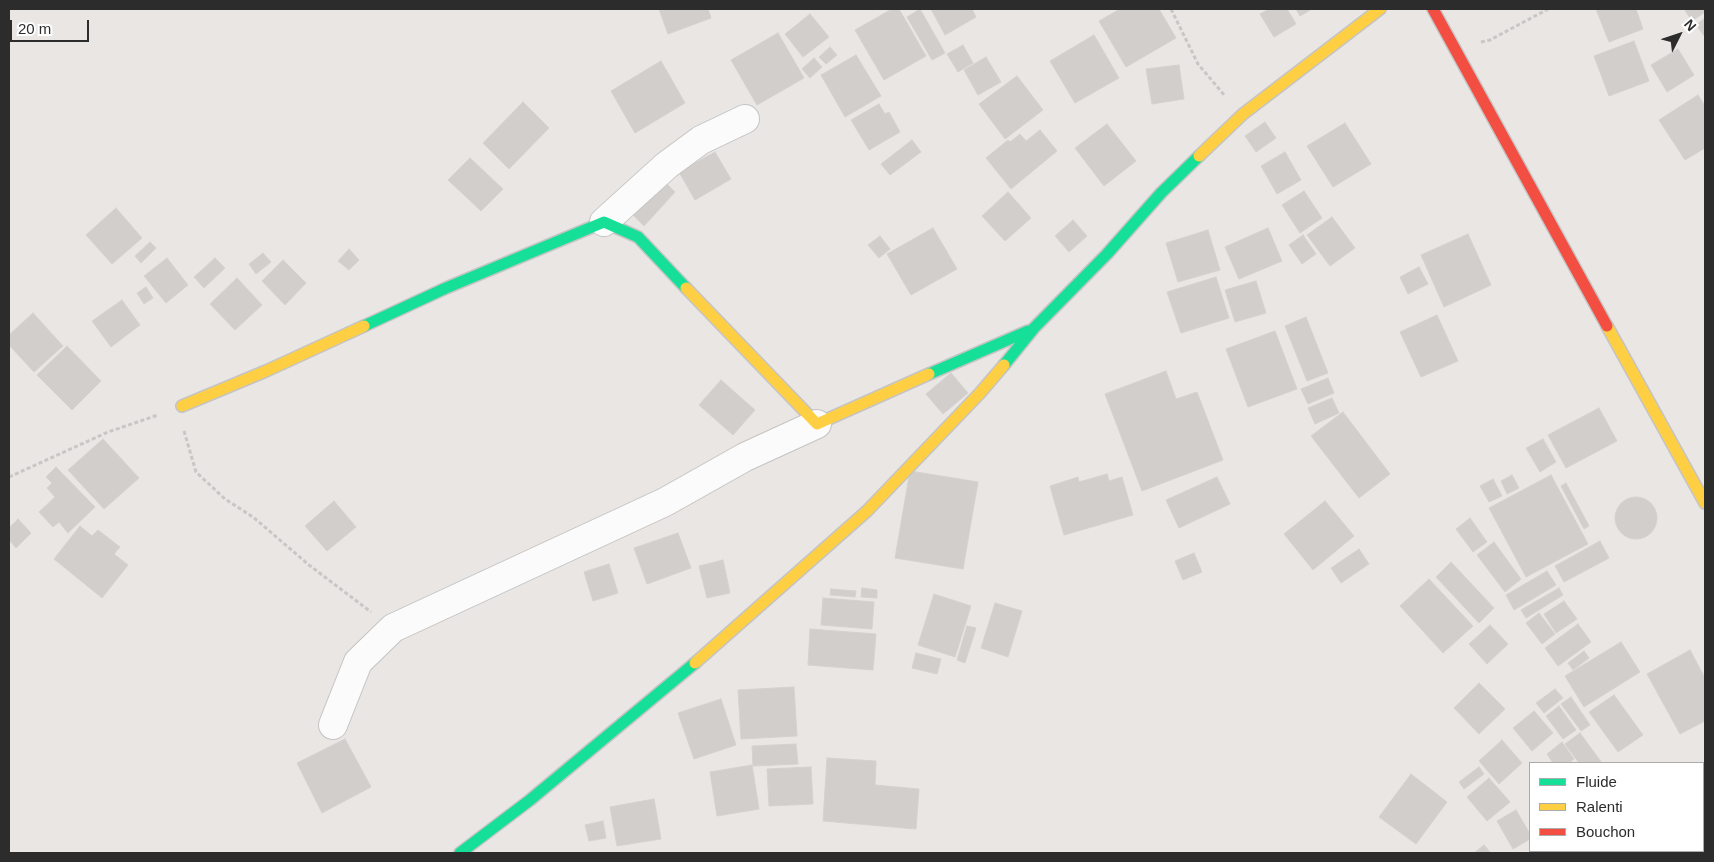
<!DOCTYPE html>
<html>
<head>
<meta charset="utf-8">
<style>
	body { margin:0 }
	#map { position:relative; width:1714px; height:862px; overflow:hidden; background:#e9e6e3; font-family:Arial,sans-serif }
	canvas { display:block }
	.frame { position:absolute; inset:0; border:10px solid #2c2c2c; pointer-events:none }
	.legend { position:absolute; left:1529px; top:762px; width:175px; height:90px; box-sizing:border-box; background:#fff; border:1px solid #ababab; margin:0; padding:6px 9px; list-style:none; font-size:15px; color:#2c2c2c }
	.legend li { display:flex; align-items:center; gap:10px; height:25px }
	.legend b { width:25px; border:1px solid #ababab }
	.north { position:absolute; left:1654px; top:10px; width:50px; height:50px; -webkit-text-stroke:4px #fff; paint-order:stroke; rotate:49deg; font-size:14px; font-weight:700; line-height:20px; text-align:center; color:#2c2c2c }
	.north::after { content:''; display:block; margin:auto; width:18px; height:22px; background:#2c2c2c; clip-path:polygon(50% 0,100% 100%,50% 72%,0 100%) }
	.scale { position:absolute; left:10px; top:20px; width:79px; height:22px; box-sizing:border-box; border:2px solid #2c2c2c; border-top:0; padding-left:6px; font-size:15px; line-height:18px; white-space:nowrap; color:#2c2c2c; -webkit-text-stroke:4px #fff; paint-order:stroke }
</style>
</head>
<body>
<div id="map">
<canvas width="1714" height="862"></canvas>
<div class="frame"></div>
<ul class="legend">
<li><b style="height:6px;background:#16e098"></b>Fluide</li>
<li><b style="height:6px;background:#ffcf43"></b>Ralenti</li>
<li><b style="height:6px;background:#f24e42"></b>Bouchon</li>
</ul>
<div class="north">N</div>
<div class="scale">20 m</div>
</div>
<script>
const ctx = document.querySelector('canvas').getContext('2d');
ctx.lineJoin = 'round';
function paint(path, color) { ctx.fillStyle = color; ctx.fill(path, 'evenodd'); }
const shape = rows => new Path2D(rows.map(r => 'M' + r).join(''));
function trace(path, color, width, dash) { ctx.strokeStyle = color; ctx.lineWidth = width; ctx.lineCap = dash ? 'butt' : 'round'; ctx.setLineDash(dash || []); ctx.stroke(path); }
const building = shape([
	[659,9,708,9,711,18,668,34,659,9],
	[892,9,899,9,926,56,884,80,855,30,892,9],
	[920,9,945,53,932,60,907,17,920,9],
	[931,9,972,9,976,17,945,35,931,9],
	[1120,9,1159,9,1176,38,1126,67,1099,21,1120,9],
	[1269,9,1287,9,1296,24,1274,37,1260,14,1269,9],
	[1296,9,1312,9,1300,16,1296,9],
	[1596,9,1636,9,1643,29,1609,42,1596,9],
	[1684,9,1705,9,1705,12,1692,21,1684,9],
	[810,14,829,37,803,57,785,34,810,14],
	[1705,18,1705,37,1696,25,1705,18],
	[778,33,804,78,757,105,731,60,778,33],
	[1094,35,1119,78,1075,103,1050,61,1094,35],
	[1634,41,1649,81,1609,96,1594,56,1634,41],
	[963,45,973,63,958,72,947,54,963,45],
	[830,47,837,55,826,64,819,57,830,47],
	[1678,49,1694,75,1667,92,1651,65,1678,49],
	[856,55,881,96,845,117,821,75,856,55],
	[986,57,1001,82,978,95,964,70,986,57],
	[814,58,822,67,810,78,802,69,814,58],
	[661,61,685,103,635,133,611,91,661,61],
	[1179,65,1184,99,1152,104,1146,69,1179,65],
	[1017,76,1043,110,1005,139,979,104,1017,76],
	[1698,95,1705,106,1705,148,1685,160,1659,120,1698,95],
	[523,102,549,128,509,169,483,143,523,102],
	[879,104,885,114,889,112,900,132,869,150,851,120,879,104],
	[1265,122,1276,138,1256,152,1245,136,1265,122],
	[1345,123,1371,164,1333,187,1307,146,1345,123],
	[1107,124,1136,161,1104,186,1075,148,1107,124],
	[1040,130,1057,151,1011,189,986,158,1008,140,1010,142,1020,134,1026,141,1040,130],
	[912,140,921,152,890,175,881,164,912,140],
	[715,152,731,179,695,200,679,172,715,152],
	[1285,152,1301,180,1277,194,1261,166,1285,152],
	[470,158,503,189,481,211,448,180,470,158],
	[665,182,675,192,644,226,633,215,665,182],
	[1304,191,1322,218,1300,233,1282,205,1304,191],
	[1008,192,1031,218,1005,241,982,216,1008,192],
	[116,208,142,238,112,264,86,235,116,208],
	[1332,217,1355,248,1330,266,1307,235,1332,217],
	[1073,220,1087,236,1069,252,1055,236,1073,220],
	[933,228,957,269,911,295,887,254,933,228],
	[1268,228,1282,261,1239,279,1225,247,1268,228],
	[1208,230,1220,270,1178,282,1166,243,1208,230],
	[1468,234,1491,285,1444,307,1421,255,1468,234],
	[1303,235,1316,254,1302,264,1289,245,1303,235],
	[880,236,890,249,879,258,868,245,880,236],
	[150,242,156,248,141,263,135,256,150,242],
	[349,249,359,260,349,270,338,261,349,249],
	[263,253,271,262,256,274,249,264,263,253],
	[167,258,188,285,166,303,144,276,167,258],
	[215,258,225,268,204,288,194,277,215,258],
	[283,260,306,283,285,305,262,281,283,260],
	[1419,267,1428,284,1408,294,1400,277,1419,267],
	[1216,277,1229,318,1181,333,1167,292,1216,277],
	[237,278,262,305,235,330,210,304,237,278],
	[1256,281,1266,313,1235,322,1225,290,1256,281],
	[146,287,153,298,144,304,137,293,146,287],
	[122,300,140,325,111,347,92,321,122,300],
	[33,313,63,346,34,372,9,345,9,335,33,313],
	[1437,315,1458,361,1421,377,1400,332,1437,315],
	[1306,317,1328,373,1307,381,1285,326,1306,317],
	[1275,331,1297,389,1248,407,1226,349,1275,331],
	[67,346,101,381,72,410,37,375,67,346],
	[1166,371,1176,399,1197,392,1223,460,1142,491,1105,394,1166,371],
	[951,373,968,393,943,414,926,394,951,373],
	[1328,378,1334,393,1308,404,1301,389,1328,378],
	[721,380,755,410,733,435,699,405,721,380],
	[1332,398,1339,413,1315,424,1308,408,1332,398],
	[1599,408,1617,441,1566,468,1548,435,1599,408],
	[1343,412,1390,474,1359,498,1311,436,1343,412],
	[103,439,139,478,104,509,68,470,103,439],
	[1543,439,1556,462,1540,472,1526,448,1543,439],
	[56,467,95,507,68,533,59,522,53,527,39,512,55,497,47,488,52,483,46,477,56,467],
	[910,471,978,482,963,569,895,558,910,471],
	[1107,474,1109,481,1122,477,1133,515,1064,535,1050,486,1078,477,1079,482,1107,474],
	[1512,475,1519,488,1507,494,1501,481,1512,475],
	[1551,475,1588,544,1526,577,1489,508,1551,475],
	[1217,477,1230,504,1179,528,1166,500,1217,477],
	[1493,479,1502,496,1489,502,1480,486,1493,479],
	[1566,483,1589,526,1584,529,1561,486,1566,483],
	'1615 518a21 21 0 1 1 42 0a21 21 0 1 1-42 0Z',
	[334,501,356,527,327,551,305,526,334,501],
	[1325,501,1354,536,1313,570,1284,534,1325,501],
	[1470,518,1487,542,1473,552,1456,529,1470,518],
	[18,519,31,533,16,548,9,540,9,528,18,519],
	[80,526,92,536,98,530,120,547,114,554,128,565,102,598,54,559,80,526],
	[678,533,691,568,647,584,634,548,678,533],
	[1600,541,1609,558,1564,582,1555,566,1600,541],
	[1494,542,1521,579,1505,592,1477,555,1494,542],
	[1359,549,1369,564,1341,583,1331,568,1359,549],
	[1194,553,1202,572,1183,580,1175,561,1194,553],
	[723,560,730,593,707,598,699,566,723,560],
	[1451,562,1494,608,1479,623,1436,577,1451,562],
	[609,564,618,593,593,601,584,572,609,564],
	[1547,571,1556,585,1514,610,1506,595,1547,571],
	[1429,579,1473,626,1443,653,1400,606,1429,579],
	[862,588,877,590,877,598,861,597,862,588],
	[1559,588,1563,595,1526,618,1521,610,1559,588],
	[831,589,856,591,855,597,830,595,831,589],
	[934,594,971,606,955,657,918,645,934,594],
	[823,598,874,602,872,629,821,625,823,598],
	[1564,601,1577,619,1556,633,1544,614,1564,601],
	[995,603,1022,611,1008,657,981,648,995,603],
	[1539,613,1555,634,1542,644,1526,623,1539,613],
	[1578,624,1591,642,1558,666,1545,648,1578,624],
	[1490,625,1508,644,1487,664,1469,644,1490,625],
	[967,626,976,628,965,663,957,660,967,626],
	[810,629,876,634,873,670,808,665,810,629],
	[1621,642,1640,672,1584,707,1565,676,1621,642],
	[1690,650,1705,678,1705,721,1680,734,1647,674,1690,650],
	[1584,651,1589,658,1573,670,1568,663,1584,651],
	[916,653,941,659,937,674,912,668,916,653],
	[1479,683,1505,709,1479,734,1454,708,1479,683],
	[794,687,797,736,741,739,738,690,794,687],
	[1555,689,1563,698,1544,713,1536,703,1555,689],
	[1614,695,1643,735,1618,752,1589,712,1614,695],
	[1571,697,1590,725,1581,731,1561,704,1571,697],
	[721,699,736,745,694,759,678,713,721,699],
	[1559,706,1576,730,1563,739,1546,716,1559,706],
	[1534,711,1553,733,1532,751,1513,728,1534,711],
	[1580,733,1602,763,1579,763,1565,744,1580,733],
	[345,739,371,787,322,813,297,763,345,739],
	[1502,740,1522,763,1499,784,1479,761,1502,740],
	[1562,742,1574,759,1569,763,1553,763,1547,754,1562,742],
	[796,744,798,764,753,766,752,746,796,744],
	[827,758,876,761,875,785,919,789,916,829,823,821,827,758],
	[752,765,759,809,717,816,710,772,752,765],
	[811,767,813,804,769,806,767,769,811,767],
	[1479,767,1484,774,1464,789,1459,782,1479,767],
	[1411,774,1447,802,1416,844,1379,817,1411,774],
	[1489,778,1510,802,1487,821,1467,797,1489,778],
	[654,799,661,839,617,846,610,807,654,799],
	[1516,810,1530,834,1530,839,1513,849,1497,821,1516,810],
	[603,821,606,838,589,841,585,825,603,821],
	[1484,845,1491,853,1474,853,1484,845]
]);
paint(building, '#d1cecc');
trace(building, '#d4d2cf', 1);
const street = shape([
	[604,222,667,165,701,140,745,119],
	[333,725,358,662,393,628,665,502,745,457,817,424]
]);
const fast = shape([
	[364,326,446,288,604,222,638,237,686,288],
	[1004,365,1034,328,1107,254,1161,193,1199,156],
	[929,374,1028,331],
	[460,853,530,800,695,663]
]);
const slow = shape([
	[1199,156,1243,114,1380,9],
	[686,288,817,424,929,374],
	[1607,326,1705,503],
	[182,406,266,371,364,326],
	[695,663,867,511,980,393,1004,365]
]);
const jam = shape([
	[1433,9,1607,326]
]);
trace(street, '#c5c4c5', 30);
trace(fast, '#c5c4c5', 14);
trace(slow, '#c5c4c5', 14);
trace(jam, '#c5c4c5', 14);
trace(shape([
	[1171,9,1198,64,1225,96],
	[1481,42,1490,40,1548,9],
	[184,431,196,472,225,499,253,517,309,565,371,612],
	[9,477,108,432,158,415]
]), '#c7c7c6', 3, [4, 2.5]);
trace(street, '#fcfbfb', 28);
trace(fast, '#16e098', 11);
trace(slow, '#ffcf43', 11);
trace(jam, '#f24e42', 11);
</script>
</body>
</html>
